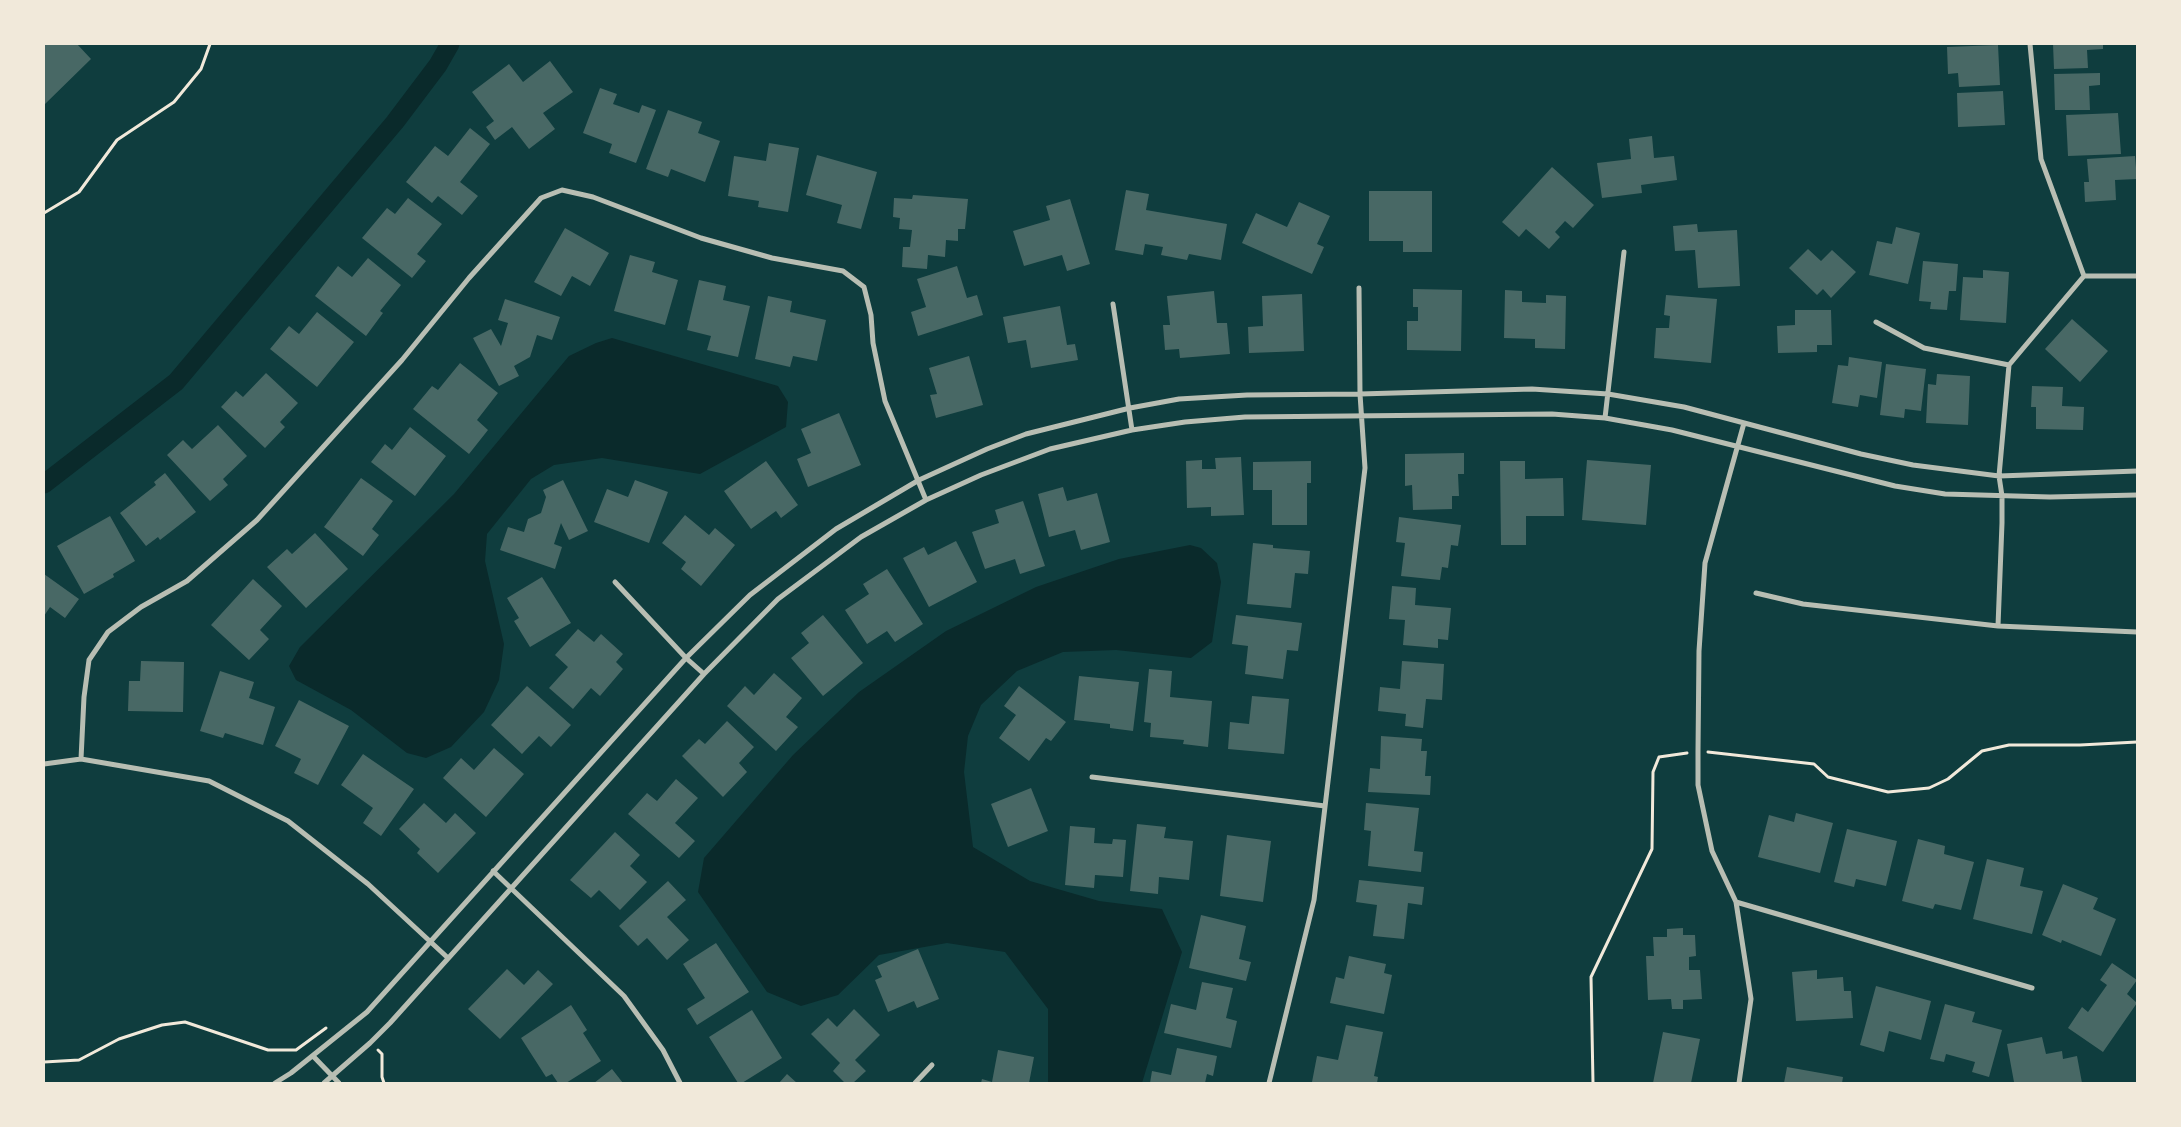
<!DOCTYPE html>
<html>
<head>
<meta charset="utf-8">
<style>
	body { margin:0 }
	#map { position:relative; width:2181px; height:1127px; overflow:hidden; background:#0f3d3e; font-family:Signika,sans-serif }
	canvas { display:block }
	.frame { position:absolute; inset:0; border:45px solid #f1e9da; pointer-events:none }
</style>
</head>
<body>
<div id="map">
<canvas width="2181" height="1127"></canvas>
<div class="frame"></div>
</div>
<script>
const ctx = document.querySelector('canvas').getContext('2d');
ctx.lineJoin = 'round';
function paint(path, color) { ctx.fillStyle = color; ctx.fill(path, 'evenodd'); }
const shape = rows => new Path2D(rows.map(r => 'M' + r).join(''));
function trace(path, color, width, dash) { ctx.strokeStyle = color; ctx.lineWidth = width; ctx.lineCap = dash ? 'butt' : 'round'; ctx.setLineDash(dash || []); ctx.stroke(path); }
paint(shape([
	[612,338,778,386,788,402,786,427,700,474,602,458,554,465,531,479,487,534,485,561,504,644,499,680,484,712,451,747,426,758,407,753,351,710,296,680,289,666,300,647,454,494,569,356,596,343],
	[1190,545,1201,548,1217,563,1221,582,1212,642,1191,658,1116,650,1063,652,1017,671,981,705,968,736,964,772,973,847,1030,881,1099,901,1162,909,1182,952,1142,1083,1048,1083,1048,1009,1005,952,947,943,879,955,838,995,801,1006,767,992,698,892,704,858,793,755,859,692,946,631,1036,587,1119,559]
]), '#0a2a2b');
trace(shape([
	[44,484,176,382,395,122,438,65,450,44]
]), '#0a2a2b', 19);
paint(shape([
	[44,44,77,44,91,59,44,105],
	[2053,44,2103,44,2103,49,2087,50,2088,68,2054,69],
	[1998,45,2000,85,1959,87,1958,73,1948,74,1947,47],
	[550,61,573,92,543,113,555,129,529,149,512,127,495,140,486,127,494,121,472,92,509,64,523,82],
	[2100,73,2100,85,2089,86,2090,110,2055,110,2054,74],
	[600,88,617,94,613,104,639,113,642,105,656,110,636,163,609,153,612,144,583,133],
	[2003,91,2005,125,1958,127,1957,93],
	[668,110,702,122,698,133,720,141,705,182,671,169,668,177,646,169],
	[2118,113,2121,154,2068,156,2066,115],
	[470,128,490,144,460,182,478,196,462,215,438,196,432,203,406,182,435,146,448,156],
	[1652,136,1654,158,1674,156,1677,180,1641,185,1642,193,1602,198,1597,163,1631,159,1629,139],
	[769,143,799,148,788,212,758,207,759,201,728,196,734,156,766,161],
	[817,155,877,172,861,229,837,223,842,205,806,195],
	[2135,156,2137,179,2115,180,2116,200,2085,202,2084,182,2089,182,2087,159],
	[1552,167,1594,205,1573,228,1565,221,1555,232,1560,237,1549,249,1526,229,1519,237,1502,222],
	[1126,190,1149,194,1146,210,1227,224,1221,260,1189,254,1187,260,1161,255,1163,247,1145,244,1143,255,1115,250],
	[1369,191,1432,191,1432,252,1403,252,1403,241,1369,241],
	[913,195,968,199,965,229,958,229,958,241,946,240,945,257,928,255,927,269,902,267,903,247,910,247,912,230,899,229,900,218,893,217,894,198,912,199],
	[408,198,442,224,417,254,426,261,412,278,362,238,387,208,395,214],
	[1070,199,1090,264,1067,271,1062,255,1024,266,1013,231,1050,220,1046,206],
	[1299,202,1330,216,1317,244,1324,247,1312,274,1242,243,1256,213,1287,227],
	[1697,224,1698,232,1737,230,1740,286,1698,288,1695,250,1675,251,1673,226],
	[1896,227,1920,233,1908,284,1869,275,1877,241,1892,244],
	[565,228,609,253,590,286,572,276,561,296,534,282],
	[1808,249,1821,261,1832,250,1856,272,1831,298,1823,289,1817,295,1789,268],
	[630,255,655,262,652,272,678,280,665,325,614,311],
	[368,258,401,285,380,311,383,313,366,336,315,296,338,266,352,277],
	[1923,261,1958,264,1956,291,1949,291,1947,310,1930,309,1931,302,1919,301],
	[957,266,967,298,977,295,983,315,918,336,911,312,926,307,917,279],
	[1983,270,2009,272,2006,323,1960,320,1963,277,1983,278],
	[699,280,726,286,723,300,750,306,738,357,707,350,711,336,687,330],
	[1413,289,1462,290,1461,351,1407,350,1407,321,1418,321,1418,307,1413,307],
	[1505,290,1522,291,1522,302,1546,303,1546,295,1566,296,1565,349,1535,348,1535,339,1504,338],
	[1214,291,1217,323,1227,323,1230,354,1180,358,1179,349,1165,350,1163,325,1170,325,1167,296],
	[1302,294,1304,351,1249,353,1248,327,1263,326,1262,296],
	[1666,295,1717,299,1711,363,1654,358,1656,328,1669,328,1670,316,1664,315],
	[768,296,792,301,790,312,826,320,817,361,793,356,790,367,755,359],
	[505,299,560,317,552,340,537,335,530,357,514,366,519,376,499,386,473,338,491,329,501,346,508,323,498,320],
	[1060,306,1067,345,1075,344,1078,360,1031,368,1026,340,1008,343,1003,317],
	[1795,310,1831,310,1832,345,1817,345,1817,352,1778,353,1777,326,1795,325],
	[317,312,354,342,317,387,270,349,289,326,299,334],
	[2072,319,2108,351,2080,382,2045,349],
	[969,356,983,405,936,418,930,395,937,394,929,368],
	[1849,357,1882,362,1877,398,1860,395,1858,407,1832,403,1838,365,1848,366],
	[460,363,498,393,477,420,488,430,469,454,413,409,432,386,438,390],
	[1886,364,1926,369,1921,411,1905,409,1904,418,1880,415],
	[266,373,298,403,280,422,285,427,265,448,221,407,236,391,243,397],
	[1937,374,1970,376,1968,425,1926,423,1928,384,1936,385],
	[2032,386,2063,387,2062,406,2084,407,2083,430,2036,429,2036,407,2031,407],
	[839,413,861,465,808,487,797,459,811,453,801,429],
	[218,425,247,456,223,479,228,485,210,501,167,455,183,440,192,449],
	[410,427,446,456,415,496,371,462,385,444,392,450],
	[1464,453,1464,474,1458,474,1459,496,1452,496,1452,509,1413,510,1412,485,1405,486,1405,454],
	[1241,457,1244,515,1211,516,1211,507,1187,508,1186,461,1202,460,1202,469,1216,469,1215,458],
	[1587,460,1651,465,1646,525,1582,520],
	[766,461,798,505,781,518,776,511,751,529,724,491],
	[1311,461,1311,483,1307,483,1307,525,1272,525,1272,490,1253,490,1253,462],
	[1500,461,1525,461,1525,479,1563,478,1564,516,1526,516,1526,545,1501,545],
	[165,473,196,512,160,540,158,537,146,546,120,513,156,485,154,482],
	[361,478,393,501,372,529,379,535,363,556,324,527],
	[563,480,588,531,569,540,561,523,554,544,562,547,555,569,500,550,508,527,524,532,528,519,541,513,546,497,543,490],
	[635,480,668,492,649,543,594,522,607,489,628,497],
	[1063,487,1067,501,1097,493,1110,542,1081,550,1075,530,1049,537,1038,494],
	[1023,501,1045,566,1020,574,1015,559,985,569,972,532,999,523,995,510],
	[685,515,709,535,715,528,735,545,701,586,681,569,686,562,662,543],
	[110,516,135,561,113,574,114,577,84,594,57,546],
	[1399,517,1461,525,1458,546,1451,545,1448,568,1442,567,1440,580,1401,576,1405,543,1396,542],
	[315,533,348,569,306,608,267,567,287,549,292,554],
	[956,541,977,582,929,607,903,558,924,547,928,555],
	[1253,543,1273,545,1273,548,1310,551,1308,574,1295,573,1291,608,1247,604],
	[887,569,923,624,895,642,887,631,867,644,845,610,869,594,863,584],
	[44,574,79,599,65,618,50,607,44,616],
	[542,577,571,623,530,647,514,621,519,618,507,598],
	[253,579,282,606,260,630,269,639,249,660,211,625],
	[1392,586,1416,588,1415,605,1451,608,1448,640,1438,639,1438,648,1403,645,1405,620,1389,619],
	[823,615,863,663,823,696,791,658,809,643,801,633],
	[1236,615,1302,623,1298,651,1287,650,1283,679,1245,674,1248,646,1232,644],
	[578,629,594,642,601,634,623,654,616,662,623,669,600,696,591,688,573,709,549,688,568,667,555,655],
	[141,661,184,662,183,712,128,711,129,681,140,681],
	[1402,661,1444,664,1442,700,1426,699,1423,728,1405,726,1406,714,1378,711,1380,687,1400,689],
	[1149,669,1172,671,1170,697,1212,701,1208,747,1183,744,1184,740,1150,737,1151,723,1144,722],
	[220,671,254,682,249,698,275,707,263,745,225,733,223,738,200,731],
	[774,673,802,698,786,717,798,727,776,751,727,706,745,686,754,695],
	[1079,676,1139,682,1133,731,1110,728,1110,724,1074,720],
	[527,686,571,725,551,747,539,736,522,754,491,725],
	[1019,686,1066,722,1051,741,1046,738,1029,761,999,738,1016,715,1004,706],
	[1252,696,1289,699,1284,754,1228,749,1230,722,1249,724],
	[299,700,349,726,318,785,294,773,301,759,275,746],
	[727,721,754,747,739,763,747,772,723,797,682,756,699,739,705,744],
	[1381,736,1422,739,1421,751,1427,751,1425,776,1431,776,1430,795,1368,792,1370,768,1380,769],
	[494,748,524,774,486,817,443,778,461,758,474,770],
	[363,754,414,789,381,836,363,823,373,808,341,785],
	[676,779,698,798,675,823,695,841,679,858,628,814,647,793,657,801],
	[1031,788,1048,831,1008,847,991,804],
	[424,803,446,823,455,813,476,833,438,873,417,853,420,849,399,829],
	[1366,803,1419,808,1414,851,1423,852,1421,872,1368,866,1371,831,1364,830],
	[1796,813,1833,823,1820,873,1758,857,1769,815,1794,822],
	[1137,824,1166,827,1164,838,1193,841,1189,880,1159,877,1158,894,1130,891],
	[1070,826,1095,828,1094,843,1112,844,1113,839,1126,840,1123,877,1095,875,1094,888,1065,885],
	[1847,829,1897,841,1886,886,1856,879,1854,887,1834,882],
	[615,832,640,855,630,866,647,882,620,910,599,890,591,898,570,880],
	[1227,835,1271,841,1263,902,1220,896],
	[1918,839,1945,846,1944,854,1974,862,1961,910,1935,904,1933,909,1902,901],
	[1987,859,2024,868,2020,886,2043,891,2032,934,1973,919],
	[1359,880,1424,887,1422,905,1408,903,1404,939,1373,936,1377,905,1356,902],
	[668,881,686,900,667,917,689,940,667,960,647,938,638,946,619,926],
	[2063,884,2098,898,2093,909,2116,919,2101,956,2062,940,2061,943,2042,935],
	[1201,915,1246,926,1239,959,1251,962,1246,981,1189,968],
	[1683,928,1683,935,1695,935,1696,956,1689,957,1689,970,1700,970,1702,999,1683,1000,1683,1009,1672,1009,1671,999,1648,1000,1646,956,1654,956,1653,937,1667,937,1667,929],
	[716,943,749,992,697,1025,687,1009,705,998,683,964],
	[918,949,939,999,917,1008,914,1001,888,1012,875,980,882,977,877,966],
	[1349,956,1386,964,1384,973,1392,975,1384,1014,1330,1003,1336,977,1344,979],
	[2112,963,2137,980,2127,994,2137,1003,2103,1052,2068,1028,2082,1007,2088,1012,2107,985,2100,980],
	[507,969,524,985,538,970,553,984,500,1039,468,1009],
	[1817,970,1817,979,1843,977,1844,991,1851,991,1853,1018,1796,1021,1792,972],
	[1202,982,1233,988,1226,1018,1237,1021,1231,1048,1164,1033,1171,1004,1196,1010],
	[1876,986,1931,1001,1921,1040,1889,1031,1884,1052,1860,1045],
	[1945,1004,1975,1012,1972,1022,2002,1030,1989,1077,1972,1072,1975,1062,1946,1054,1944,1062,1930,1059],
	[571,1005,587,1030,583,1033,601,1061,566,1083,558,1083,552,1074,546,1077,521,1038],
	[854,1009,880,1035,855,1060,866,1071,853,1083,845,1083,833,1071,840,1063,811,1034,828,1018,837,1027],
	[752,1010,782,1058,742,1083,738,1083,709,1037],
	[1346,1025,1383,1032,1374,1076,1378,1077,1377,1083,1312,1082,1317,1056,1338,1060],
	[1663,1032,1700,1039,1691,1083,1653,1083],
	[2042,1037,2046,1054,2062,1051,2063,1059,2077,1056,2082,1083,2014,1082,2007,1044],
	[1177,1048,1217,1056,1213,1076,1207,1074,1205,1083,1150,1083,1152,1071,1171,1075],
	[998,1050,1034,1057,1029,1083,981,1083,982,1079,992,1082],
	[1787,1067,1843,1077,1842,1083,1784,1083],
	[612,1069,623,1083,594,1083],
	[787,1074,797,1083,779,1083]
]), '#486865');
trace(shape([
	[44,213,79,192,117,140,174,102,201,69,210,44],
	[1708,752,1814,764,1828,777,1888,792,1929,788,1948,779,1982,751,2009,745,2080,745,2137,742],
	[378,1050,382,1054,382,1077,384,1083],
	[44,1062,79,1060,119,1039,162,1025,185,1022,268,1050,296,1050,326,1028],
	[1593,1083,1591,977,1652,849,1653,772,1659,757,1687,753]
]), '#f1e9da', 3);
trace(shape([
	[2030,44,2041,159,2084,276,2137,276],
	[1113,304,1132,430],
	[1876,322,1924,348,2009,365],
	[1605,418,1624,252],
	[615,582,686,658,704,674],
	[1756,593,1803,604,1998,626,2137,632],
	[1998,626,2002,523,2002,496,1999,476,2009,365,2084,276],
	[81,759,84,697,89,660,108,632,141,607,187,581,257,520,402,360,469,278,541,198,562,190,593,197,701,238,772,258,843,271,864,287,871,315,873,343,885,401,926,500],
	[44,764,81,759,209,781,288,821,368,884,448,958],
	[1092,777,1325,806],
	[493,871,624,996,663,1050,680,1083],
	[1736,902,2032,988],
	[313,1056,339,1083],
	[275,1083,291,1073,367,1012,686,658,750,595,836,529,919,480,987,449,1026,434,1130,408,1179,399,1247,395,1360,394,1532,389,1608,394,1684,407,1861,454,1913,465,1999,476,2137,471],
	[324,1083,370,1043,390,1023,704,674,778,599,861,537,926,500,981,475,1050,449,1132,430,1185,422,1245,417,1552,414,1605,418,1672,430,1895,486,1945,494,2050,497,2137,495],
	[915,1083,932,1065],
	[1269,1083,1314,900,1365,468,1360,394,1359,288],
	[1739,1083,1751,999,1736,902,1712,851,1698,785,1698,751,1699,651,1705,563,1744,423]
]), '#b8beb3', 5);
</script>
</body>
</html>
